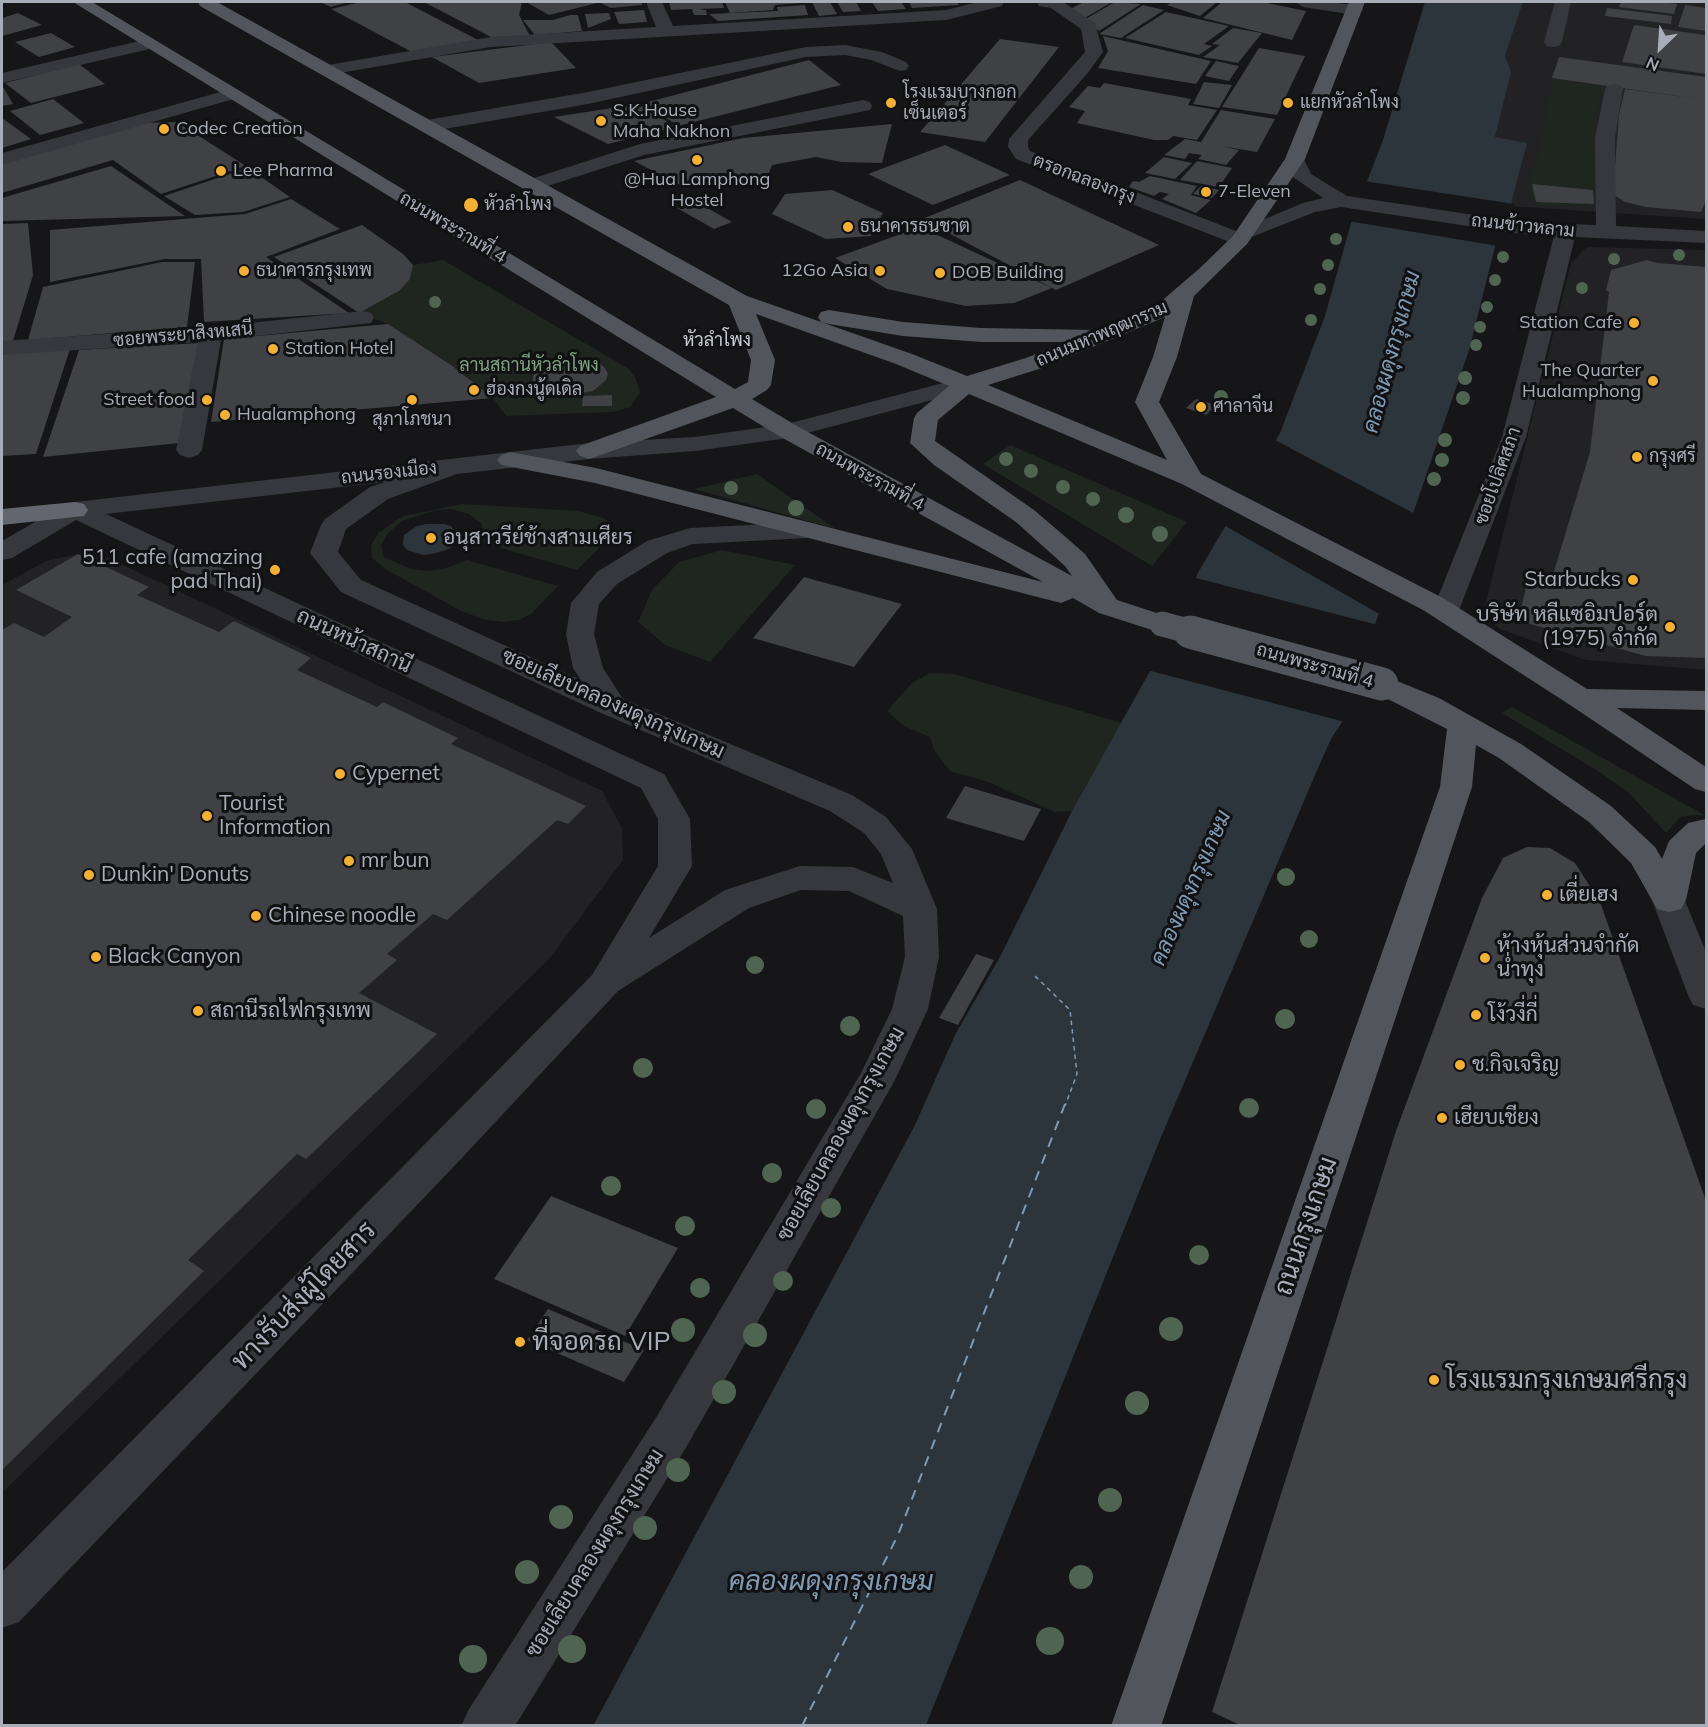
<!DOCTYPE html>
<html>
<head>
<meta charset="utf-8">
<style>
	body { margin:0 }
	#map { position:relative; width:1708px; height:1727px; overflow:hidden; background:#161618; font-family:Mulish,sans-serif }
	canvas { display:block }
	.frame { position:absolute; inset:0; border:3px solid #a8adb8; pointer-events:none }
	.north { position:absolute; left:1630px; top:18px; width:60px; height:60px; -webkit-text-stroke:4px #111113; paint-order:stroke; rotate:205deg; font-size:16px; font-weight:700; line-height:24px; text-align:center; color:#a8adb8 }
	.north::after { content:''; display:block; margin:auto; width:21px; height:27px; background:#a8adb8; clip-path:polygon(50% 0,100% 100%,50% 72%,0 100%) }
</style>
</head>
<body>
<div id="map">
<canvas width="1708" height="1727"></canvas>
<div class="frame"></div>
<div class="north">N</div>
</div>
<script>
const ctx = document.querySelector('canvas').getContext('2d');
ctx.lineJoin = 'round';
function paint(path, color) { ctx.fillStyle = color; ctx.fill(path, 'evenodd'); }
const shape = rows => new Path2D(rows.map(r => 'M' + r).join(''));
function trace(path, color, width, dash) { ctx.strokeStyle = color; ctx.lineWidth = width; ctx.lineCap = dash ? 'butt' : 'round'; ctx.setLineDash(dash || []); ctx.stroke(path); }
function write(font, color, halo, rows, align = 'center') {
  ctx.font = font + ' Mulish,Sarabun,sans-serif'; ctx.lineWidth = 6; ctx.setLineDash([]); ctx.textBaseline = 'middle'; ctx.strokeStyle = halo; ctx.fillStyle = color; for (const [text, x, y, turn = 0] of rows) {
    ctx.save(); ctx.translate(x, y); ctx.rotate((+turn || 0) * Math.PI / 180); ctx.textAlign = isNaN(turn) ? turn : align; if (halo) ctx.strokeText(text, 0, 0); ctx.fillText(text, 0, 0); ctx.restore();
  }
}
paint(shape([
	[1523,2,1706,2,1706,219,1510,206,1495,137,1510,72,1505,56],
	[1587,247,1706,250,1706,670,1586,660,1500,629,1483,614,1571,263],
	[78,554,106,557,602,791,622,828,623,860,549,959,2,1493,2,585,46,561]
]), '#222225');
paint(shape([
	[1552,79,1602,86,1594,133,1597,206,1533,205,1528,186,1537,159],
	[443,260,629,369,636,379,640,393,630,407,612,412,506,416,493,398,451,365,388,324,359,313,399,291,410,279,413,265],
	[1010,445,1187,522,1152,566,983,464],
	[757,474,836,529,694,489],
	[463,504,578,511,604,518,609,523,607,535,600,547,577,570,484,543,482,524,469,514,451,509,436,510,402,521,387,534,381,546,384,557,411,569,428,571,447,568,467,560,558,586,531,614,519,620,502,622,483,619,461,611,387,570,372,558,371,546,378,533,403,516],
	[722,550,795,565,710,662,665,645,638,622,652,590,679,562],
	[930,673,954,674,1122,723,1072,811,1055,812,988,782,950,771,934,750,930,737,904,726,887,711,912,683],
	[1512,707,1706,816,1695,815,1681,817,1666,833,1628,792,1598,771,1502,713]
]), '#1e261f');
paint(shape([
	[1425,2,1523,2,1505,56,1511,72,1495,137,1527,143,1502,238,1496,243,1469,350,1368,645,1348,713,1331,739,1318,768,1161,1137,926,1725,593,1726,914,1127,956,1033,1000,957,1072,811,1150,671,1199,571,1280,433,1325,316,1351,223,1383,140],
	[426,524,444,524,451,526,458,535,455,545,449,549,432,554,423,555,407,550,403,545,404,535,417,526]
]), '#2c353c');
paint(shape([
	[1364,181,1514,204,1504,239,1498,246,1348,221],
	[1273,439,1417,515,1381,615,1222,524],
	[1192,577,1378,625,1351,714,1345,722,1147,670]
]), '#161618');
trace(shape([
	[1035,976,1070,1010,1077,1074,1065,1106]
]), '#7f9bb3', 1.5, [4.5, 4]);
trace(shape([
	[802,1726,898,1535,1065,1104]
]), '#7f9bb3', 2, [10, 8]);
paint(shape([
	[320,2,348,2,331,7],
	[361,2,405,2,480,41,412,52,331,9],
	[424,2,522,2,519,15,530,36,491,37],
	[526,2,593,2,597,3,549,15],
	[599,2,642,2,642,5,611,8],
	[669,2,722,2,724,8,699,9,706,10,707,15,694,15,692,9,671,10],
	[725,2,801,2,801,3,775,5,773,10,730,13],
	[812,2,830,2,837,14,819,16],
	[837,2,856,2,861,11,843,12],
	[872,2,901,2,906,9,878,11],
	[909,2,957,2,959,5,912,8],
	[1084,2,1112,2,1083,19,1070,9],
	[1115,2,1141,4,1099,31,1084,20],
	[1172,2,1217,2,1200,16,1167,5],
	[1222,2,1262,2,1306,11,1292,40,1203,18],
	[1621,2,1661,2,1677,4,1674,14,1619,7],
	[805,5,808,15,718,21,709,14,778,11,777,7],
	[1143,5,1164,10,1121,38,1099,34],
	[1685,5,1706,8,1706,31,1678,27],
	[1607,8,1672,16,1671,24,1605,16],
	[644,10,647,22,619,24,614,12],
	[1166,12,1229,26,1204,44,1212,46,1199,55,1125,38],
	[18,13,42,25,2,36,2,18],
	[609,13,611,19,588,28,585,14],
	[570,15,578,15,582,31,535,35,523,20,553,20],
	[1634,25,1706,35,1706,74,1622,62],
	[1233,28,1262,33,1238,63,1203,57,1220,45,1212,44],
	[51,33,75,47,39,57,15,42],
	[1103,36,1211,61,1196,84,1098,68,1108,51],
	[1000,39,1059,47,985,142,920,132],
	[551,42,576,68,479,83,432,57],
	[1259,48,1305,56,1277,115,1222,107],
	[1559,57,1706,77,1706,100,1552,78],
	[809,60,841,85,678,126,644,103],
	[1216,61,1239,66,1229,81,1205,76],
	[79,64,105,84,31,103,5,83],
	[1204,82,1232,85,1219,108,1193,104],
	[1104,83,1191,99,1188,105,1217,110,1197,140,1173,136,1168,140,1154,140,1077,123,1085,111,1069,107,1088,86,1100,88],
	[2,85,13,104,2,106],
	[1625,89,1706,100,1706,200,1701,212,1646,207,1625,202,1613,194,1619,115],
	[53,99,84,123,40,135,10,111],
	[638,104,676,127,608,144,554,117],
	[1221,110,1275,119,1257,152,1221,146,1239,150,1226,165,1198,159,1202,155,1189,153,1185,159,1164,155,1185,139,1201,142],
	[2,118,31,139,2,148],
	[177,122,246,166,161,194,113,160,2,193,2,164,141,123],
	[892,124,882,163,841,162,816,157,772,165,768,175,721,183,680,185,634,161,743,138],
	[945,145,1010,175,933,205,868,174],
	[1164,157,1192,163,1175,179,1145,173],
	[1197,161,1232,168,1219,187,1180,180],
	[111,166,185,216,2,221,2,198],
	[248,168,290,197,243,212,195,215,164,196],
	[1150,176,1197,186,1191,195,1211,200,1196,213,1162,199,1169,194,1160,192,1154,196,1129,187,1133,181,1139,182],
	[1020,180,1159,245,1056,290,922,219],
	[1532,184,1593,190,1594,204,1536,202],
	[1201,186,1219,190,1212,198,1193,194],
	[832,190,883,213,871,236,826,239,772,214,785,194],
	[291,199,340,229,266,257,349,313,204,322,201,259,165,259,50,282,50,230,245,214],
	[695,201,732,222,714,229,677,208],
	[28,223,33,275,13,341,2,342,2,224],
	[362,225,403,254,413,265,410,279,399,291,359,313,274,257],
	[920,227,1052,288,1014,303,966,306,887,289,835,258],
	[1647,260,1657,263,1706,267,1706,658,1646,656,1530,624,1519,616,1530,572,1552,578,1590,452,1609,292,1606,290,1611,270],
	[162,262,195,262,187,327,28,340,43,287],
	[388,324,451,365,493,398,211,422,224,339],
	[200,343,179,443,43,457,79,350],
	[70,349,36,454,2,456,2,354],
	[567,358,590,359,599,363,605,368,608,374,606,380,593,391,569,395,556,395,538,388,533,382,533,376,537,370,544,364],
	[612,395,612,406,582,406,583,396],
	[1196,399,1216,405,1206,415,1186,408],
	[78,554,149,587,137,595,219,632,234,621,311,658,297,670,377,707,383,702,458,738,451,744,586,806,568,824,557,820,447,920,433,914,387,954,397,960,359,993,437,1034,306,1159,297,1154,188,1260,204,1271,2,1470,2,630,14,623,44,637,72,617,16,590],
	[804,577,902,604,854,667,753,638],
	[965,786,1041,809,1024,841,946,818],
	[1527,847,1550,848,1575,863,1600,902,1706,1201,1706,1725,1240,1725,1212,1712,1396,1131,1482,898,1503,858],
	[976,954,994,960,958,1025,939,1018],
	[551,1196,678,1248,625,1336,494,1279],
	[548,1309,644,1350,624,1382,527,1340]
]), '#404145');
paint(shape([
	[646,2,662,2,673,26,946,10,978,2,1004,2,1002,6,946,20,491,47,328,75,322,74,319,70,322,66,328,65,491,37,656,27,646,2],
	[1037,2,1063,2,1095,23,1103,52,1087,74,1028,140,1028,147,1030,151,1236,231,1303,203,1323,198,1293,177,1285,159,1288,155,1295,153,1302,155,1311,174,1347,196,1521,222,1596,225,1595,138,1605,89,1608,85,1614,84,1620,85,1623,89,1615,138,1616,226,1706,231,1706,243,1575,237,1526,437,1456,618,1446,621,1436,618,1432,612,1502,437,1554,236,1521,234,1341,207,1315,212,1249,238,1247,244,1240,246,1016,159,1008,147,1009,139,1085,52,1081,29,1051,8,1039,6,1037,2],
	[1295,2,1332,2,1361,6,1363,10,1355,15,1303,7,1295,2],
	[1555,2,1571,2,1562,42,1559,46,1553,47,1547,46,1544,42,1555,2],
	[148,39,154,40,157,44,154,48,2,83,2,73,148,39],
	[845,45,882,52,906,62,909,66,906,70,900,71,871,60,845,55,806,57,588,104,427,132,420,130,418,126,420,122,427,120,588,92,806,47,845,45],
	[231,89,237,90,240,94,237,98,2,165,2,153,231,89],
	[863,100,870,102,872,106,870,110,644,155,532,191,525,189,522,185,525,181,640,144,863,100],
	[363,311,371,313,374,318,371,323,221,340,202,450,198,455,189,458,180,455,176,450,198,342,2,355,2,341,211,327,363,311],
	[966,377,974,379,978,384,974,389,788,438,695,451,589,459,457,474,388,499,346,529,338,552,361,580,581,680,573,668,566,634,571,603,597,572,647,541,690,528,808,522,817,524,821,530,817,536,808,538,693,544,667,553,617,584,599,604,594,634,603,668,623,699,852,795,886,817,912,849,937,909,939,957,928,1009,895,1080,687,1446,515,1726,461,1726,469,1709,657,1416,861,1073,892,1009,905,957,903,916,849,891,801,890,749,908,618,991,460,1160,19,1622,2,1628,2,1572,592,975,658,866,658,819,641,788,76,520,12,558,2,560,2,541,66,504,75,502,589,443,695,437,787,424,966,377],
	[385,482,370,487,325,519,321,525,310,553,341,592,601,713,830,811,864,833,881,854,893,883,853,867,800,866,725,890,649,938,692,866,690,819,664,774,106,514,385,482],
	[1669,888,1681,891,1706,952,1706,1009,1693,1005,1688,995,1652,900,1657,891,1669,888]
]), '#37383d');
paint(shape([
	[73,2,92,2,735,389,748,382,751,360,729,305,200,6,198,2,217,2,747,296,912,354,967,376,1026,358,1065,342,981,342,903,336,829,324,821,322,818,317,821,312,829,310,903,322,981,328,1095,330,1158,304,1200,268,1233,236,1285,159,1349,2,1365,2,1305,159,1247,244,1194,296,1177,357,1159,402,1201,474,1443,598,1587,689,1706,691,1706,710,1617,708,1706,767,1706,792,1695,789,1570,705,1423,610,1182,484,969,394,938,420,935,441,1034,510,1061,533,1085,554,1117,600,1172,618,1176,624,1172,630,1162,633,1152,630,1099,613,1073,598,1061,603,595,483,501,465,497,460,501,455,510,452,596,468,1043,582,779,436,733,408,598,456,589,459,580,456,576,451,580,446,716,397,73,2],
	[756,314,896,364,949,386,917,413,914,418,910,443,934,465,1016,522,1065,566,1072,576,797,426,752,399,767,390,771,385,775,360,756,314],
	[1165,317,1153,357,1135,402,1167,460,988,385,1042,368,1165,317],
	[1382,675,1439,698,1521,744,1611,806,1655,847,1662,859,1669,841,1688,823,1706,819,1706,843,1696,853,1686,900,1681,909,1669,912,1657,909,1631,863,1589,822,1499,758,1476,745,1472,787,1161,1726,1111,1726,1440,787,1447,729,1372,691,1367,684,1372,677,1382,675]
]), '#53555c');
paint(shape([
	[75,502,84,504,88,510,84,516,2,525,2,509,75,502]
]), '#63666e');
trace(shape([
	[1162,624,1196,633]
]), '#53555c', 25);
trace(shape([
	[1190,632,1382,684]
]), '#53555c', 33);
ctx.fillStyle = '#506452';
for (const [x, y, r] of [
	[1336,239,6],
	[1679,255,6],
	[1503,257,6],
	[1614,259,6],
	[1328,265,6],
	[1495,280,6],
	[1582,288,6],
	[1320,289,6],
	[435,302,6],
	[1487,307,6],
	[1311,320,6],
	[1480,327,6],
	[1476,345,6],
	[1465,378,7],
	[1221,397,7],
	[1463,398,7],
	[1445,440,7],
	[1006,459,7],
	[1442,460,7],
	[1031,471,7],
	[1434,479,7],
	[1063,487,7],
	[731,488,7],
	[1093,499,7],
	[796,508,8],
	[1126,515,8],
	[1160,534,8],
	[1286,877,9],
	[1309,939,9],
	[755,965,9],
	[1285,1019,10],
	[850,1026,10],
	[643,1068,10],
	[1249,1108,10],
	[816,1109,10],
	[772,1173,10],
	[611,1186,10],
	[831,1208,10],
	[685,1226,10],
	[1199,1255,10],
	[783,1281,10],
	[700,1288,10],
	[1171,1329,12],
	[683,1330,12],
	[755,1335,12],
	[724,1392,12],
	[1137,1403,12],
	[678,1470,12],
	[1110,1500,12],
	[561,1517,12],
	[645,1528,12],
	[527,1572,12],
	[1081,1577,12],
	[1050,1641,14],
	[572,1649,14],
	[473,1659,14]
]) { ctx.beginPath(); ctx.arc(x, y, r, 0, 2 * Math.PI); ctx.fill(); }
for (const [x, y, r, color] of [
	[891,103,6,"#f2b134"],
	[1288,103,6,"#f2b134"],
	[601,121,6,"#f2b134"],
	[164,129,6,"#f2b134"],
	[697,160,6,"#f2b134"],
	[221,171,6,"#f2b134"],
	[1206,192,6,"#f2b134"],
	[471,205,8,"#f2b134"],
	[848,227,6,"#f2b134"],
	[244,271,6,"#f2b134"],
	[880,271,6,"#f2b134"],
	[940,273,6,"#f2b134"],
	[1634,323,6,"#f2b134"],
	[273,349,6,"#f2b134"],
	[1653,381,6,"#f2b134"],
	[474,390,6,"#f2b134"],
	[207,400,6,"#f2b134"],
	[412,400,6,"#f2b134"],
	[1201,407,6,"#f2b134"],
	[225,415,6,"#f2b134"],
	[1637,457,6,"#f2b134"],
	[431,538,6,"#f2b134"],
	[275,570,6,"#f2b134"],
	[1633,580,6,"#f2b134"],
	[1670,627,6,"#f2b134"],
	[340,774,6,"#f2b134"],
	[207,816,6,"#f2b134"],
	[349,861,6,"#f2b134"],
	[89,875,6,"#f2b134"],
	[1547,895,6,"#f2b134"],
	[256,916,6,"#f2b134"],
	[96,957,6,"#f2b134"],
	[1485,958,6,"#f2b134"],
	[198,1011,6,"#f2b134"],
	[1476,1015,6,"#f2b134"],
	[1460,1065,6,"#f2b134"],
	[1442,1118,6,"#f2b134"],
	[520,1342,6,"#f2b134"],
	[1434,1380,6,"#f2b134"]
]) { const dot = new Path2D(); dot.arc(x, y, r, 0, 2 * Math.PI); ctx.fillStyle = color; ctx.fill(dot); trace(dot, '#111113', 2); }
write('18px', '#a8adb8', '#111113', [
	["โรงแรมบางกอก",903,93],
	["เซ็นเตอร์",903,114],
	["แยกหัวลำโพง",1300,103],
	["S.K.House",613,111],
	["Maha Nakhon",613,132],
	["Codec Creation",176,129],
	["Lee Pharma",233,171],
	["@Hua Lamphong",697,180,"center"],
	["Hostel",697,201,"center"],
	["7-Eleven",1218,192],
	["หัวลำโพง",484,205],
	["ธนาคารธนชาต",860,227],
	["ธนาคารกรุงเทพ",256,271],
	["12Go Asia",868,271,"right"],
	["DOB Building",952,273],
	["Station Cafe",1622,323,"right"],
	["Station Hotel",285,349],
	["The Quarter",1641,371,"right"],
	["Hualamphong",1641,392,"right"],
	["ฮ่องกงนู้ดเดิล",486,390],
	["Street food",195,400,"right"],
	["ศาลาจีน",1213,407],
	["Hualamphong",237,415],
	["สุภาโภชนา",412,420,"center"],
	["กรุงศรี",1649,457]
], 'left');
write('18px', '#a8adb8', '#111113', [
	["ตรอกฉลองกรุง",1084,179,21],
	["ถนนข้าวหลาม",1523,226,6],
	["ถนนพระรามที่ 4",453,228,31],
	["ถนนมหาพฤฒาราม",1102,334,-23],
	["ซอยพระยาสิงหเสนี",183,335,-5],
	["ถนนรองเมือง",389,473,-6],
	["ซอยโปลิศสภา",1498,476,-70],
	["ถนนพระรามที่ 4",870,477,29],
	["ถนนพระรามที่ 4",1315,666,16]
]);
write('18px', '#c9ccd4', '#111113', [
	["หัวลำโพง",717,341]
]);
write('18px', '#7fa381', '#111113', [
	["ลานสถานีหัวลำโพง",529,366]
]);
write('21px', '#a8adb8', '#111113', [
	["อนุสาวรีย์ช้างสามเศียร",443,538],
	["511 cafe (amazing",263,558,"right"],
	["pad Thai)",263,582,"right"],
	["Starbucks",1621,580,"right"],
	["บริษัท หลีแซอิมปอร์ต",1658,615,"right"],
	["(1975) จำกัด",1658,639,"right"],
	["Cypernet",352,774],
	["Tourist",219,804],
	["Information",219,828],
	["mr bun",361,861],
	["Dunkin' Donuts",101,875],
	["เตี่ยเฮง",1559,895],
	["Chinese noodle",268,916],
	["ห้างหุ้นส่วนจำกัด",1497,946],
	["น่ำทุง",1497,970],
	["Black Canyon",108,957],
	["สถานีรถไฟกรุงเทพ",210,1011],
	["โง้วงี่กี่",1488,1015],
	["ช.กิจเจริญ",1472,1065],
	["เฮียบเชียง",1454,1118]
], 'left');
write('21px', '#a8adb8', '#111113', [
	["ถนนหน้าสถานี",354,641,25],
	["ซอยเลียบคลองผดุงกรุงเกษม",613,704,24],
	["ซอยเลียบคลองผดุงกรุงเกษม",841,1134,-61],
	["ซอยเลียบคลองผดุงกรุงเกษม",595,1553,-58]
]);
write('italic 22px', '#7f9bb3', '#111113', [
	["คลองผดุงกรุงเกษม",1392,352,-75],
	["คลองผดุงกรุงเกษม",1191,888,-66]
]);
write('26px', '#a8adb8', '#111113', [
	["ถนนกรุงเกษม",1306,1226,-71],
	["ทางรับส่งผู้โดยสาร",304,1296,-46]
]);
write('26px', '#a8adb8', '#111113', [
	["ที่จอดรถ VIP",532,1342],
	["โรงแรมกรุงเกษมศรีกรุง",1446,1380]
], 'left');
write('italic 27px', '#7f9bb3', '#111113', [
	["คลองผดุงกรุงเกษม",831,1582]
]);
</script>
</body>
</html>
